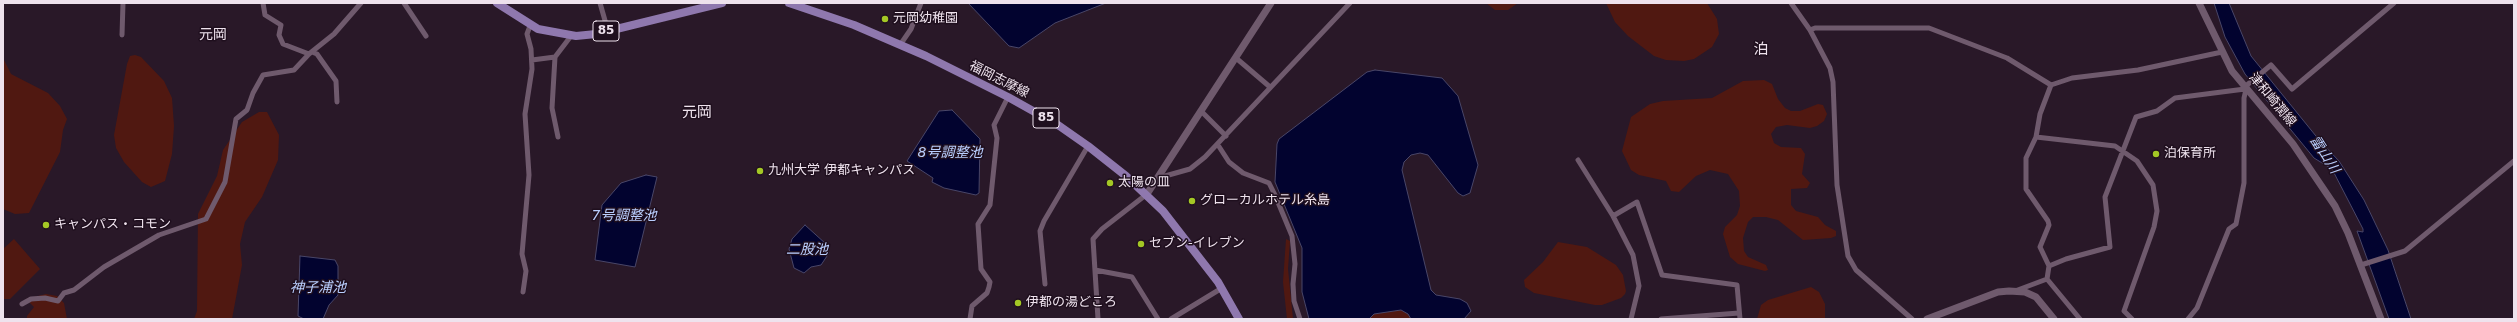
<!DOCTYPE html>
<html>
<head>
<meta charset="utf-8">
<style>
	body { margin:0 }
	#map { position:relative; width:2517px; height:322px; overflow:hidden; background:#291828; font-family:"DejaVu Sans",sans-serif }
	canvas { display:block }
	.frame { position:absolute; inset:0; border:4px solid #eee2ed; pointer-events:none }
</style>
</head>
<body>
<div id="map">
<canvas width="2517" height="322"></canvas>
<div class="frame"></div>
</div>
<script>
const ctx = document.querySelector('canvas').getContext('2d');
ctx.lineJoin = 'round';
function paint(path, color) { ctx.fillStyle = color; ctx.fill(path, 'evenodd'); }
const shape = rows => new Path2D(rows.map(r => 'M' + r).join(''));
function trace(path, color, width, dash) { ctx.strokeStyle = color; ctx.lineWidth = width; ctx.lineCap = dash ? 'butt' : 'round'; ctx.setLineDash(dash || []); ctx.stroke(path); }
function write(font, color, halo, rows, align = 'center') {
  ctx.font = font + ' "DejaVu Sans","Noto Sans JP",sans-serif'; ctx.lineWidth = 3; ctx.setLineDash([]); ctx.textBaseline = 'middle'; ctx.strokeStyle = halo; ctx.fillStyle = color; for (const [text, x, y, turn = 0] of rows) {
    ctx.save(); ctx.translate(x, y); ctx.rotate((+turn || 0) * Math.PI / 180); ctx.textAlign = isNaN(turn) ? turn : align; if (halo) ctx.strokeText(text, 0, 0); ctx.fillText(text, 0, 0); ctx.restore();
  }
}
paint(shape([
	[1486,3,1518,3,1508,10,1495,10],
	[1606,3,1707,3,1717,19,1719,34,1712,47,1694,59,1684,61,1666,60,1654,56,1628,36,1615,22],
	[135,55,141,57,164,81,172,98,174,126,172,154,165,181,151,187,142,182,124,162,116,148,114,135,127,64,130,56],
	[3,58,11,74,48,93,60,106,67,119,63,130,60,152,29,213,15,214,3,209],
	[1764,80,1772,84,1778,99,1785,108,1791,111,1800,111,1818,104,1823,105,1827,114,1824,121,1817,126,1810,128,1787,125,1776,127,1771,134,1774,143,1781,147,1801,148,1805,154,1802,174,1810,183,1807,188,1791,189,1791,205,1796,211,1818,217,1825,225,1836,231,1836,236,1831,238,1803,240,1778,220,1766,217,1753,217,1748,222,1743,238,1744,251,1748,257,1766,265,1768,270,1765,271,1738,264,1730,257,1723,234,1725,227,1737,215,1740,206,1739,191,1728,174,1710,170,1696,176,1679,192,1671,191,1666,181,1639,175,1631,170,1622,151,1631,117,1650,104,1663,101,1712,98,1743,81],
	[259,112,267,112,279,135,278,160,262,197,245,222,240,244,242,265,232,319,194,319,197,311,198,214,217,176,223,150,242,122],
	[14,239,40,269,10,299,3,299,3,249],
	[1286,239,1290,241,1288,269,1293,319,1287,319,1283,282],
	[1558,242,1587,247,1616,265,1623,275,1626,291,1625,294,1621,298,1602,305,1595,305,1534,293,1525,287,1524,280,1543,262],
	[1811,287,1819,292,1825,304,1825,319,1757,319,1761,305,1768,300],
	[46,294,57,296,64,303,67,319,27,319,27,316,34,307,26,299],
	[1401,310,1408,314,1411,319,1369,319,1374,314]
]), '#501811');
const water = shape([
	[968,3,1106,3,1055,23,1019,48,1009,46,968,3],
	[2214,3,2229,3,2251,56,2320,141,2339,161,2364,200,2388,250,2411,319,2389,319,2357,231,2363,232,2363,229,2332,169,2314,158,2245,74,2225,37,2214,3],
	[1375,70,1442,78,1458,96,1478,165,1470,193,1463,196,1458,193,1428,155,1420,153,1411,155,1404,162,1402,170,1431,290,1436,295,1460,299,1467,303,1471,311,1464,319,1411,319,1408,314,1401,310,1374,314,1369,319,1309,319,1302,292,1302,248,1275,182,1277,144,1279,139,1367,72,1375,70],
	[952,110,980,139,979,193,976,195,944,188,932,182,933,178,907,161,939,111,952,110],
	[646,175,657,177,635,267,595,260,602,205,621,183,646,175],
	[805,225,826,244,829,253,821,265,811,267,804,273,794,268,789,249,792,239,805,225],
	[300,256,335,260,338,266,338,295,329,305,323,319,304,319,298,316,300,256]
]);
paint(water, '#02032f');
trace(water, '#494668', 1);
trace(shape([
	[263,3,265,15,281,25,279,35,283,44,309,54],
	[404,3,426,36],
	[600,3,608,31],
	[1791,3,1810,30,1830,68,1833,82,1837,185,1848,256,1856,270,1912,319],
	[1810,30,1815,28,1929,28,2007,58,2051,85,2072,78,2138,70,2222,52],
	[122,35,123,3],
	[900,45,911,29,921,3],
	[312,52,317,54,336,81,337,102],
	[555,57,552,108,558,137],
	[1236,58,1270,87],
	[532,60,555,57,571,36],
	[1202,112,1226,136],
	[2036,137,2115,146,2137,161,2153,185,2157,211,2154,227,2124,311,2132,319],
	[1218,145,1229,162,1243,173,1269,183,1275,195,1292,236,1295,264,1293,284,1294,301,1300,319],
	[1578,160,1613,216,1633,255,1639,286,1631,319],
	[1158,178,1190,169,1205,157,1350,3],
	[1613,216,1637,202,1662,275,1737,285,1740,319],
	[2361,265,2405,251,2514,161],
	[2049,266,2066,259,2110,247,2105,197,2136,117,2157,111,2175,98,2245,89],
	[1095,270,1132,277,1158,319],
	[2047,279,2049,266,2040,247,2049,225,2048,221,2026,189,2026,158,2036,137,2040,114,2051,85],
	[2047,279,2080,319],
	[1045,284,1040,231,1044,221,1088,146],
	[2015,291,2047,279],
	[523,292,526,271,522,254,529,175,525,114,532,69,531,49,527,34,530,26],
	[22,304,31,299,45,298,58,301,64,293,74,290,104,267,159,235,206,219,225,182,236,119,247,110,253,93,263,75,294,70,309,54,334,34,361,3],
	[970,319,972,306,987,293,989,287,990,282,981,269,978,224,990,205,997,138,994,125,1008,97],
	[1098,319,1093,239,1102,229,1147,194],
	[1171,319,1222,288],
	[1661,319,1739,313],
	[2188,319,2197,308,2229,229,2236,224,2244,183,2244,98,2247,85,2271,65,2292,89,2394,3]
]), '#6f5a6d', 5);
trace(shape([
	[2199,3,2232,71,2293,144,2335,206,2348,233,2381,319],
	[1147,194,1271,3],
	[1927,319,1998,292,2009,291,2025,292,2036,297,2054,319]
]), '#6f5a6d', 7);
trace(shape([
	[497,3,538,29,576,36,596,34,722,3],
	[789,3,854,25,926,56,1008,97,1058,125,1088,146,1126,176,1163,211,1218,282,1239,319]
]), '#8f78ae', 8);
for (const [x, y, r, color] of [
	[885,19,4,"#a4c825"],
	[2156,154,4,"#a4c825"],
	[760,171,4,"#a4c825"],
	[1110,183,4,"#a4c825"],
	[1192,201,4,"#a4c825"],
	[46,225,4,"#a4c825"],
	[1141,244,4,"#a4c825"],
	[1018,303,4,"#a4c825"]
]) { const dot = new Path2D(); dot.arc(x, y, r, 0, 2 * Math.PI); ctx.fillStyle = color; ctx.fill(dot); trace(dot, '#1f0f1e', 1.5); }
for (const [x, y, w] of [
	[606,31,26],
	[1046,118,26]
]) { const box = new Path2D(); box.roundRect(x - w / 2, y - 10, w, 20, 3); ctx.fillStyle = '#1f0f1e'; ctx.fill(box); trace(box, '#eee2ed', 1); }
write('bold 12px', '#eee2ed', null, [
	["85",606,31],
	["85",1046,118]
]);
write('13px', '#eee2ed', '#1f0f1e', [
	["元岡幼稚園",893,19],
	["泊保育所",2164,154],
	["九州大学 伊都キャンパス",768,171],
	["太陽の皿",1118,183],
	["グローカルホテル糸島",1200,201],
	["キャンパス・コモン",54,225],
	["セブン-イレブン",1149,244],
	["伊都の湯どころ",1026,303]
], 'left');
write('13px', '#eee2ed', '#1f0f1e', [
	["福岡志摩線",999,80,27],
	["津和崎潤線",2272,100,50]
]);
write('14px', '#eee2ed', '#1f0f1e', [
	["元岡",213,35]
]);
write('italic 14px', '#b9cefe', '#1f0f1e', [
	["8号調整池",950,153],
	["雷山川",2324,155,57],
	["7号調整池",624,216],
	["二股池",807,250],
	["神子浦池",318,288]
]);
write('15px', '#eee2ed', '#1f0f1e', [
	["泊",1761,50],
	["元岡",697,113]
]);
</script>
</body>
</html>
